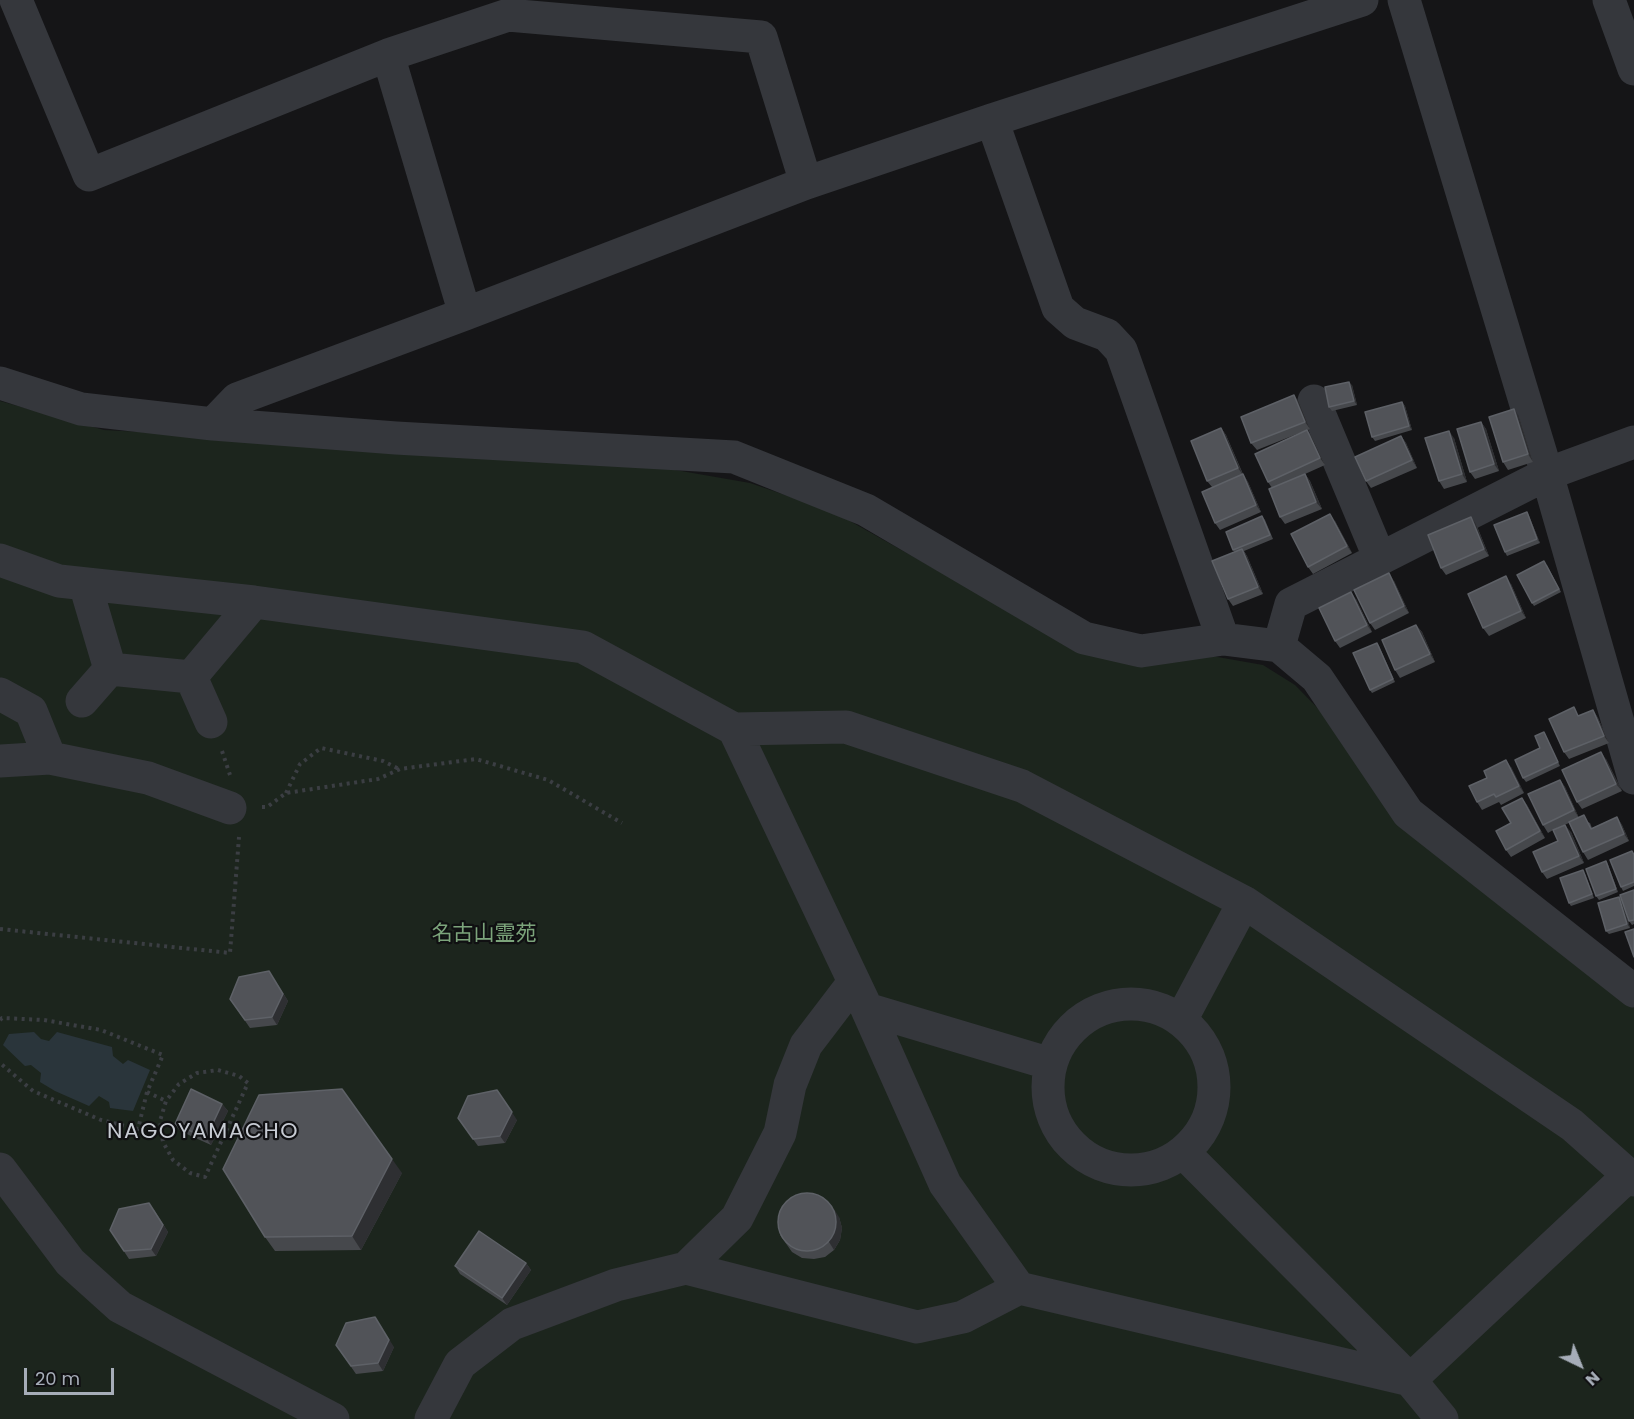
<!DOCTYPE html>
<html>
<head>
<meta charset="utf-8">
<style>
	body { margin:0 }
	#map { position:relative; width:1634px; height:1419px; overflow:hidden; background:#151517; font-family:Poppins,sans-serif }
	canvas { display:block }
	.north { position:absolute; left:1550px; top:1335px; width:60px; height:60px; -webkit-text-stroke:4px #101012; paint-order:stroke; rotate:137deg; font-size:16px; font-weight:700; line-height:24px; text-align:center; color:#a6adb8 }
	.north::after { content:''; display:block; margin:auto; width:21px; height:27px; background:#a6adb8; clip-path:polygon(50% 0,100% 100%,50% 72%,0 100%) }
	.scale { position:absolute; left:24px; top:1368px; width:90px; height:27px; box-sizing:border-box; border:3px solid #a6adb8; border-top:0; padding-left:8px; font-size:18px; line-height:21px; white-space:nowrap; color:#a6adb8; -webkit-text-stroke:4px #101012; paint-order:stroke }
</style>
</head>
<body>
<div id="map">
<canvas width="1634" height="1419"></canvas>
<div class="north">N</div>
<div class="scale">20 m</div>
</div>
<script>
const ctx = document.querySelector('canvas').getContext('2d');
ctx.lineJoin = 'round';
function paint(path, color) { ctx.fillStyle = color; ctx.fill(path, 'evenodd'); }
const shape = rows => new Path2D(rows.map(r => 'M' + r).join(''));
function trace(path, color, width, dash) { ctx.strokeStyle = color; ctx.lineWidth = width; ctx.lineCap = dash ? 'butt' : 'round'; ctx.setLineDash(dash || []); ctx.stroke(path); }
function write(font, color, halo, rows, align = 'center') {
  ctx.font = font + ' Poppins,"Noto Sans JP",sans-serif'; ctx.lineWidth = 4.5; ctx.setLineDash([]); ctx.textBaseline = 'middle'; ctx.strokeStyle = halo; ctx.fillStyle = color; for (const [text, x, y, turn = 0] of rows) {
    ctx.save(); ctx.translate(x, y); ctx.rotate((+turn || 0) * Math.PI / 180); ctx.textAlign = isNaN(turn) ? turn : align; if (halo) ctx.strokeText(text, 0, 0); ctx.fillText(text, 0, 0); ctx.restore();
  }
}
paint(shape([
	[0,401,104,430,595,456,750,483,832,511,978,593,1212,656,1263,665,1295,685,1335,726,1634,1008,1634,1419,0,1419]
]), '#1c251d');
paint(shape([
	[34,1032,41,1039,49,1041,57,1032,112,1047,113,1056,123,1064,128,1060,150,1070,133,1111,110,1108,109,1102,99,1096,89,1106,55,1091,40,1082,41,1073,31,1065,25,1066,3,1045,9,1034]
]), '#2a353b');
trace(shape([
	[222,751,230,775],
	[286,793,300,764,321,748,383,761,399,769],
	[262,807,267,807,286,793,378,779,400,769,476,759,548,780,622,823],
	[0,929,230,953,239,837],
	[0,1020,2,1018,44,1020,101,1030,163,1055,147,1092,138,1129,101,1120,33,1091,0,1063],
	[218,1070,239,1076,248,1083,205,1177,190,1173,173,1160,163,1142,160,1121,166,1101,179,1084,197,1073,218,1070],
	[147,1092,166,1101]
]), '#3b3e43', 4, [3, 4.5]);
trace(shape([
	[16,0,89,175,388,55,508,15,761,37,806,183],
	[1404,0,1547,474,1634,778],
	[1609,0,1634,69],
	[388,55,465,314],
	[992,120,1058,308,1075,323,1107,335,1121,350,1223,639],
	[0,383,81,409,213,424,396,438,734,457,866,510,1084,638,1141,651,1223,639,1279,646,1317,678,1408,813,1634,991],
	[1314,401,1380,559],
	[213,424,237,399,465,314,806,183,992,120,1362,0],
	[0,560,59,581,254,602,583,647,734,729,846,727,1022,786,1244,902,1572,1125,1634,1180],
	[85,584,110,669,191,677,254,602],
	[1279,646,1291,604,1547,474,1634,442],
	[191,677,211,722],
	[0,694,31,711,50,758,148,778,230,808],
	[82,701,110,669],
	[734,729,867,1009,945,1184,1019,1288,1410,1380,1442,1419],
	[0,761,50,758],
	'1048 1087a83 83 0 1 1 166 0a83 83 0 1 1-166 0Z',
	[867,1009,1051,1064],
	[1181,1020,1244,902],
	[1183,1152,1410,1380,1629,1175],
	[0,1169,70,1262,120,1307,333,1419],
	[686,1268,917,1327,963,1317,1019,1288],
	[431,1419,460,1364,512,1324,616,1285,686,1268,737,1218,780,1133,790,1085,806,1045,854,982]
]), '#35373c', 33);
paint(shape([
	[1352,385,1357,405,1332,411,1329,407],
	[1299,402,1310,429,1307,430,1312,437,1325,465,1305,474,1310,481,1322,509,1285,524,1280,517,1272,488,1268,482,1302,432,1257,450,1251,443],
	[1402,402,1405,406,1412,430,1375,441,1372,437],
	[1519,416,1533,462,1508,470,1503,462],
	[1481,422,1486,429,1499,471,1475,479,1470,472],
	[1221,428,1226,435,1243,474,1248,482,1261,512,1220,530,1215,523,1212,487,1207,481],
	[1401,436,1406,443,1417,468,1371,488,1366,481],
	[1454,438,1467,482,1444,489,1439,481],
	[1527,512,1529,516,1540,543,1507,556,1505,552],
	[1262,516,1265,520,1273,539,1244,551,1247,556,1263,594,1233,606,1228,599,1235,552,1233,550],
	[1335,521,1352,553,1313,574,1308,567],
	[1476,524,1489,556,1446,575,1441,568],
	[1547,565,1561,592,1534,606,1532,603],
	[1394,581,1409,613,1375,630,1370,623],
	[1511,584,1526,618,1489,636,1483,628],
	[1356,599,1372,632,1340,648,1335,641],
	[1416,625,1422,632,1435,662,1400,678,1395,670],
	[1377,643,1379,646,1395,682,1372,693,1370,690],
	[1593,710,1598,718,1609,743,1569,759,1564,752,1579,716],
	[1544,732,1560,766,1526,782,1523,778,1540,748],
	[1606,759,1622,791,1582,809,1577,802],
	[1511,767,1524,793,1501,805,1499,802,1482,810,1477,802,1487,778],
	[1560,780,1565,787,1579,818,1590,823,1592,828,1617,817,1622,825,1629,841,1588,860,1583,852,1569,823,1555,829,1571,832,1584,863,1547,879,1542,872,1558,841,1553,830,1548,833,1543,825],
	[1522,798,1527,805,1545,838,1511,857,1506,850,1511,823],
	[1634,854,1634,886,1623,891,1621,887],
	[1606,861,1608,865,1618,892,1599,900,1596,896],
	[1585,874,1594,898,1571,906,1569,903],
	[1634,890,1634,924,1632,925,1629,921],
	[1619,897,1622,901,1630,928,1609,934,1606,931],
	[274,979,288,1001,277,1025,250,1028,230,999],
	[222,1104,228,1111,211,1145,180,1131,175,1124],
	[458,1118,517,1120,505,1143,478,1146],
	[402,1173,361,1250,275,1251,265,1237],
	[154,1210,168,1232,156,1256,129,1259,110,1230],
	[839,1217,842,1228,840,1240,834,1250,825,1257,814,1259,802,1258,792,1252,780,1235],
	[526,1263,531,1270,507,1305,460,1274,455,1266],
	[336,1345,394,1347,383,1371,356,1374]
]), '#46484c');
paint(shape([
	[1349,382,1352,385,1357,405,1354,401],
	[1294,395,1299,402,1310,429,1305,422],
	[1402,402,1405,406,1412,430,1409,426],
	[1514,409,1519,416,1533,462,1528,454],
	[1481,422,1486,429,1499,471,1494,464],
	[1221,428,1226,435,1243,475,1238,468],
	[1307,430,1312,437,1325,465,1320,458],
	[1449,431,1454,438,1467,482,1462,474],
	[1401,436,1406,443,1417,468,1412,460],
	[1243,474,1248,482,1261,512,1256,505],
	[1305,474,1310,481,1322,509,1316,502],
	[1527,512,1529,516,1540,543,1537,539],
	[1330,514,1335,521,1352,553,1347,546],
	[1471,517,1476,524,1489,556,1484,549],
	[1242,549,1247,556,1263,594,1258,587],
	[1389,573,1394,581,1409,613,1404,606],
	[1506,576,1511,584,1526,618,1521,611],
	[1351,592,1356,599,1372,632,1367,625],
	[1416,625,1422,632,1435,662,1430,654],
	[1377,643,1379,646,1395,682,1393,679],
	[1593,710,1598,718,1609,743,1604,736],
	[1601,752,1606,759,1622,791,1616,784],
	[1506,760,1511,767,1524,793,1519,786],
	[1560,780,1565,787,1579,818,1574,810],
	[1522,798,1527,805,1545,838,1540,831],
	[1617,817,1622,825,1629,841,1624,834],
	[1565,825,1571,832,1584,863,1579,856],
	[1606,861,1608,865,1618,892,1616,889],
	[1619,897,1622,901,1630,928,1627,924],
	[274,979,288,1001,277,1025,272,1017],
	[502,1097,517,1120,505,1143,500,1136],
	[222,1104,228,1111,211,1145,206,1138],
	[392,1159,402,1173,361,1250,352,1236],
	[834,1209,839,1217,842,1228,840,1240,834,1250,829,1242],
	[154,1210,168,1232,156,1256,151,1249],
	[526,1263,531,1270,507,1305,502,1298],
	[380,1325,394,1347,383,1371,378,1363]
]), '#2e2f32');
const building = shape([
	[1349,382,1354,401,1329,407,1325,387,1349,382],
	[1294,395,1305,422,1251,443,1241,417,1294,395],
	[1402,402,1409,426,1372,437,1365,412,1402,402],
	[1514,409,1528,454,1503,462,1489,417,1514,409],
	[1481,422,1494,464,1470,472,1457,429,1481,422],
	[1221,428,1238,468,1207,481,1191,441,1221,428],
	[1307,430,1320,458,1268,482,1255,454,1307,430],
	[1449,431,1462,474,1439,481,1425,438,1449,431],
	[1401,436,1412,460,1366,481,1355,457,1401,436],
	[1243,474,1256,505,1215,523,1202,492,1243,474],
	[1305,474,1316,502,1280,517,1269,489,1305,474],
	[1527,512,1537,539,1505,552,1494,525,1527,512],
	[1330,514,1347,546,1308,567,1291,534,1330,514],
	[1262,516,1270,535,1233,550,1226,532,1262,516],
	[1471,517,1484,549,1441,568,1428,535,1471,517],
	[1242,549,1258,587,1228,599,1212,561,1242,549],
	[1544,561,1559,589,1532,603,1517,575,1544,561],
	[1389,573,1404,606,1370,623,1354,590,1389,573],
	[1506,576,1521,611,1483,628,1468,594,1506,576],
	[1351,592,1367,625,1335,641,1319,608,1351,592],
	[1416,625,1430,654,1395,670,1382,640,1416,625],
	[1377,643,1393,679,1370,690,1353,653,1377,643],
	[1574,707,1578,716,1593,710,1604,736,1564,752,1549,719,1574,707],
	[1544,732,1558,762,1523,778,1515,760,1540,748,1535,736,1544,732],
	[1601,752,1616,784,1577,802,1562,770,1601,752],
	[1506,760,1519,786,1496,797,1494,794,1477,802,1469,786,1487,778,1484,771,1506,760],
	[1560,780,1574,810,1543,825,1528,794,1560,780],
	[1522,798,1540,831,1506,850,1496,831,1511,823,1502,808,1522,798],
	[1584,815,1591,829,1617,817,1624,834,1583,852,1569,822,1584,815],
	[1565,825,1579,856,1542,872,1533,852,1558,841,1553,830,1565,825],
	[1632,851,1634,855,1634,882,1621,887,1610,860,1632,851],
	[1606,861,1616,889,1596,896,1586,869,1606,861],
	[1583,870,1592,894,1569,903,1560,878,1583,870],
	[1634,890,1634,920,1629,921,1620,895,1634,890],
	[1619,897,1627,924,1606,931,1598,903,1619,897],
	[1634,929,1634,957,1625,932,1634,929],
	[269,971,283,994,272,1017,245,1020,230,999,239,977,269,971],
	[191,1089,222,1104,206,1138,175,1124,191,1089],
	[342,1089,392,1159,352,1236,265,1237,223,1169,259,1095,342,1089],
	[497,1090,512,1112,500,1136,473,1139,458,1118,468,1096,497,1090],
	'778 1222a29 29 0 1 1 58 0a29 29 0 1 1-58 0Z',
	[149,1203,163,1225,151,1249,124,1251,110,1230,119,1209,149,1203],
	[479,1231,526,1263,502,1298,455,1266,479,1231],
	[375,1317,389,1340,378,1363,351,1366,336,1345,346,1323,375,1317]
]);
paint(building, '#515358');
trace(building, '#5e6167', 1.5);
write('21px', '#7ca47b', '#101012', [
	["名古山霊苑",484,935]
]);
ctx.letterSpacing = '1.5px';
write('22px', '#c7cbd3', '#101012', [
	["NAGOYAMACHO",203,1132]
]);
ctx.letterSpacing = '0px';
</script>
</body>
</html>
